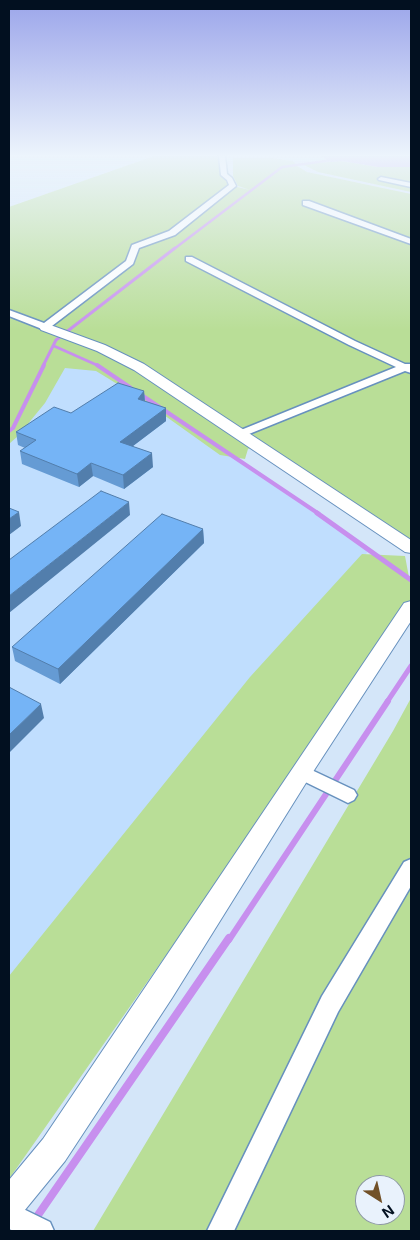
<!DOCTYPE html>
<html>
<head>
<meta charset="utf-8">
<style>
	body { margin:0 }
	#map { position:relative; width:420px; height:1240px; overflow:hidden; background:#d4e6f9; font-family:Inter,sans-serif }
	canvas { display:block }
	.frame { position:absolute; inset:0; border:10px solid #021020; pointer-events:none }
	.north { position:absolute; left:355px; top:1175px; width:50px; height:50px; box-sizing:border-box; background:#e9f2fc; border:1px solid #8d98a4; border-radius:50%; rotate:145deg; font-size:14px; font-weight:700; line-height:20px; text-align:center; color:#021020 }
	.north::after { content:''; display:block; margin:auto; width:18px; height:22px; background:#725128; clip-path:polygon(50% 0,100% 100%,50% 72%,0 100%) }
</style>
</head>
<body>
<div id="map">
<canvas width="420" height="1240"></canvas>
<div class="frame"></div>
<div class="north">N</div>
</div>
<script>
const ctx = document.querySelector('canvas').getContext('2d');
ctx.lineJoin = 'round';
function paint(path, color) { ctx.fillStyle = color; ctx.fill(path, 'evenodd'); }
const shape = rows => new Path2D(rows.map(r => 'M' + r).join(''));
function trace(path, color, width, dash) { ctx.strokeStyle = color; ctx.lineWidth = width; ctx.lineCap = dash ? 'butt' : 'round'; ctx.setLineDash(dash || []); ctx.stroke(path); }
paint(shape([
	[62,347,134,385,370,549,9,992,9,443]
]), '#c0defe');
paint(shape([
	[154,156,222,156,233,186,250,190,238,186,233,176,233,158,272,158,293,161,297,166,307,172,411,194,411,546,256,445,248,449,245,459,220,455,140,398,96,371,65,368,45,403,18,436,9,444,9,315,28,321,9,313,9,207],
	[341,161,378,167,411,167,411,192,318,172,302,164],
	[362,554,405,556,411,588,411,606,9,1179,9,976,250,677],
	[411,698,411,1231,93,1231,393,731],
	[365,1185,395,1185,395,1215,365,1215]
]), '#b9de97');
paint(shape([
	[321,156,411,156,411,167,378,167,342,161,331,162]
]), '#c78fee');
trace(shape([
	[174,249,282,167,332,160]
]), '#c78fee', 2.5);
trace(shape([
	[54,346,99,366],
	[43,366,56,340,175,248]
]), '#c78fee', 3);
trace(shape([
	[97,365,131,388],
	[140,394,319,514],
	[9,431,13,428,44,365]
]), '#c78fee', 4);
trace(shape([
	[317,513,411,580],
	[387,702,411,666]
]), '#c78fee', 5);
trace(shape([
	[229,940,388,701]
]), '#c78fee', 6);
trace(shape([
	[27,1231,229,938]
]), '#c78fee', 8);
const minor = shape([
	[219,156,225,156,227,174,232,178,236,186,175,235,139,248,133,264,48,329,42,329,9,316,9,310,44,323,126,261,132,245,169,231,229,185,227,180,221,175,219,156],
	[381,177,411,183,411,187,379,180,378,179,381,177],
	[303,201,309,201,411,239,411,244,303,205,303,201],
	[186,257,192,257,355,341,405,364,411,364,411,373,405,371,244,436,236,436,234,434,236,432,396,367,349,345,186,261,186,257],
	[301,765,354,790,357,795,354,800,348,803,342,800,295,777,292,772,295,767,301,765],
	[411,859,411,886,338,1012,234,1231,207,1231,322,996,404,862,411,859],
	[9,1202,50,1222,54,1231,14,1231,9,1229,9,1202]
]);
const tertiary = shape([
	[45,323,105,345,144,364,411,540,411,553,405,552,134,370,97,351,41,330,39,327,41,324,45,323],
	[411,601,411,621,309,778,172,998,65,1161,20,1216,9,1221,9,1180,43,1139,404,603,411,601]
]);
trace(minor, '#6791be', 3);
trace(tertiary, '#6791be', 2);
paint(minor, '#fff');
paint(tertiary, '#fff');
paint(shape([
	[144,391,145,401,166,408,166,421,133,446,153,467,124,489,93,476,79,487,22,464,20,451,25,448,18,445,16,432,71,413],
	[203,529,204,543,60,684,15,661,12,647]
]), '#659bd4');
paint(shape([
	[144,391,145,404,138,399],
	[166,408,166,421,121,455,120,442],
	[152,453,153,467,124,489,123,475],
	[91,463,93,476,79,487,77,474],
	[129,502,130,515,9,613,9,596],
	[19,512,21,526,9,535,9,519],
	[203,529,204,543,60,684,58,669],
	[41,704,44,718,9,753,9,735]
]), '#527eac');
const building = shape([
	[118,383,144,391,138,399,166,408,120,442,152,453,123,475,91,463,77,474,20,451,36,440,16,432,54,407,71,413,118,383],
	[101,491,129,502,9,596,9,560,101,491],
	[9,508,19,512,9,519,9,508],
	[162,514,203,529,58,669,12,647,162,514],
	[9,687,41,704,9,735,9,687]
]);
paint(building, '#75b4f6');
trace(building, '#527eac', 1);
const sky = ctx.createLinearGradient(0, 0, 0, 330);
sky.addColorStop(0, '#9ba5ea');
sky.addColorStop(0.47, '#ecf4fc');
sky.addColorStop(1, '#ecf4fc00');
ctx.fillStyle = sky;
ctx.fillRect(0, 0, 420, 330);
</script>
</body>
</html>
